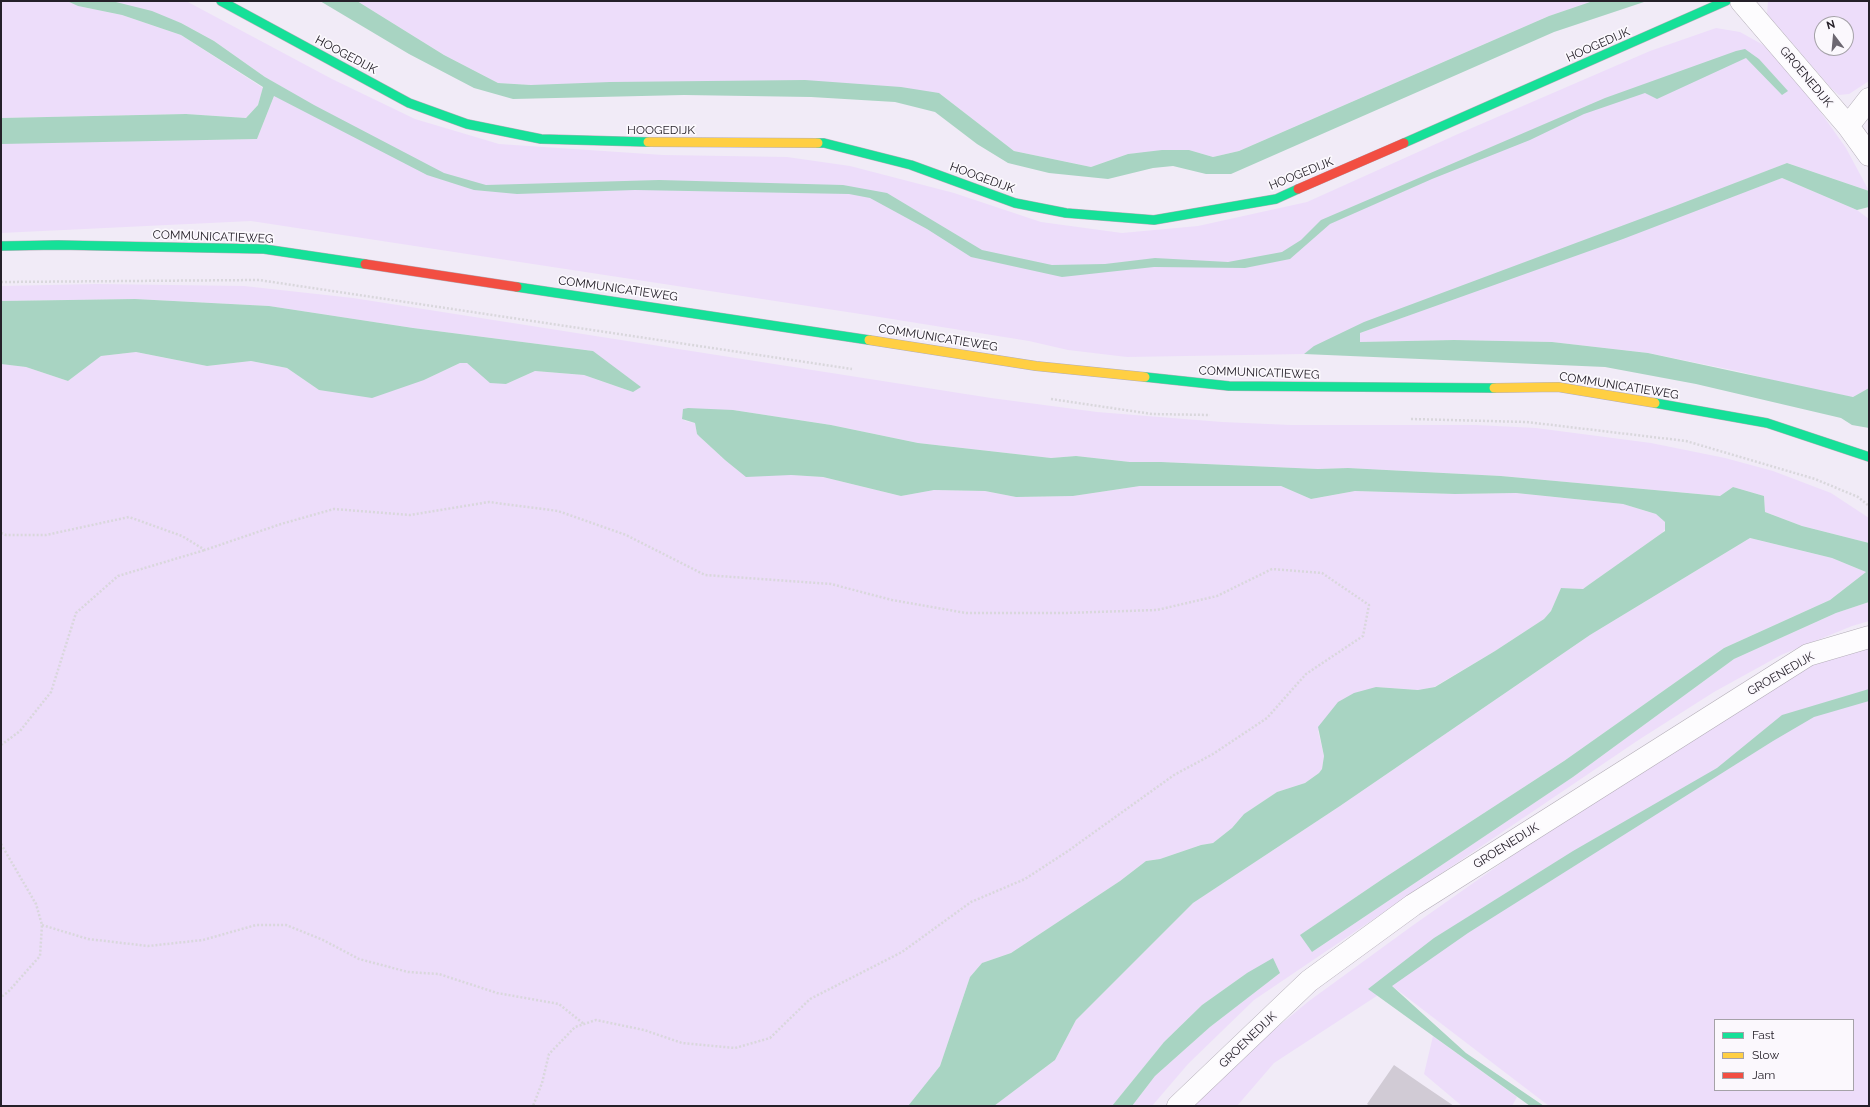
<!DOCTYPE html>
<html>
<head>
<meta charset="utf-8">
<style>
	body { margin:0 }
	#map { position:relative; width:1870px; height:1107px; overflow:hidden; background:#f1ebf7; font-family:Raleway,sans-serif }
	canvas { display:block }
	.frame { position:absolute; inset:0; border:2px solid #252029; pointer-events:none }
	.legend { position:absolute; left:1714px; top:1019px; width:140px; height:72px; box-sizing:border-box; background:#fbf8fd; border:1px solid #a5a2a8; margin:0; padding:5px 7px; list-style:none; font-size:12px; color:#252029 }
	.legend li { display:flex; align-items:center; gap:8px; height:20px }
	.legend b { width:20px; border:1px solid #a5a2a8 }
	.north { position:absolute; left:1814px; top:16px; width:40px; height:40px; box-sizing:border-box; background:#fbf8fd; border:1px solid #a5a2a8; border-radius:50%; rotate:344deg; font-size:11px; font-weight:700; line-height:16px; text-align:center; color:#252029 }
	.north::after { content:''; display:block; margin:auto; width:14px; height:18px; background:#6c6771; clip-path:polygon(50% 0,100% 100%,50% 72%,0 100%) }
</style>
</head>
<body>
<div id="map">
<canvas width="1870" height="1107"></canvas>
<div class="frame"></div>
<ul class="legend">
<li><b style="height:5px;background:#16e098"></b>Fast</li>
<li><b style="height:5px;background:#ffcf43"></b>Slow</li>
<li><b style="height:5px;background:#f24e42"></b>Jam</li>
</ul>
<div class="north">N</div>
</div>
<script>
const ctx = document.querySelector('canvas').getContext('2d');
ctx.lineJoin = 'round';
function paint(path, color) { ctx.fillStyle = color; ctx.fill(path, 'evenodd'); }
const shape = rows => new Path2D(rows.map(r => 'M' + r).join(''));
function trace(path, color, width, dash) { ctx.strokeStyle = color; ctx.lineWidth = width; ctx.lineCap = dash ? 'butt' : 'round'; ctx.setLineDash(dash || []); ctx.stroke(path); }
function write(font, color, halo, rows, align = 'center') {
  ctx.font = font + ' Raleway,sans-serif'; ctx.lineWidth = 3.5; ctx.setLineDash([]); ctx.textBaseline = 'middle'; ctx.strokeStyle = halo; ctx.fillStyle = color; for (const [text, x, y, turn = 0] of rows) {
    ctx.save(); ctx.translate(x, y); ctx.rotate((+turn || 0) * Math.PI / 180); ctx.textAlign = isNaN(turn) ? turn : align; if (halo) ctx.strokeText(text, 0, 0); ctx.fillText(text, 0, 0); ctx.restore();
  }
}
paint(shape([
	[1,1,67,1,78,6,122,15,181,35,263,88,258,105,246,118,186,114,1,118],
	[112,1,186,1,332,79,415,119,499,144,663,155,787,157,850,166,954,193,1041,222,1122,233,1198,226,1307,202,1458,134,1650,51,1716,28,1740,32,1767,47,1802,86,1846,148,1869,191,1787,163,1304,354,1127,357,1068,350,1029,341,867,315,251,221,1,233,1,143,257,139,274,96,289,91,265,77,214,41,181,23],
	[357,1,1593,1,1549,16,1239,151,1213,157,1189,150,1128,154,1091,167,1014,151,939,93,531,85,498,83,444,55],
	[1768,1,1869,1,1869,81,1849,94,1839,95,1831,88,1767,14],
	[1822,24,1846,24,1846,48,1822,48],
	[1782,178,1857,210,1869,219,1869,388,1853,397,1807,389,1737,371,1648,353,1552,342,1454,340,1360,342,1360,333],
	[97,284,244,286,353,298,991,398,1097,412,1222,422,1291,425,1476,425,1536,428,1651,443,1725,458,1773,471,1831,493,1869,518,1869,543,1802,526,1765,512,1764,496,1733,487,1720,496,1501,476,1348,468,1318,469,1161,462,1130,462,1076,456,1051,458,918,443,831,425,733,410,683,413,682,416,685,421,695,423,697,434,725,460,791,475,823,477,901,496,934,490,985,491,1016,497,1073,496,1140,486,1281,486,1311,499,1355,491,1455,494,1516,493,1623,504,1656,514,1665,522,1666,528,1662,533,1583,589,1561,588,1551,611,1544,619,1495,651,1434,687,1419,690,1376,687,1318,731,1324,756,1322,769,1319,773,1305,783,1277,792,1244,814,1232,828,1213,843,1201,845,1160,859,1146,861,1120,881,1011,953,982,963,970,977,940,1066,908,1106,1,1106,1,364,26,367,68,381,101,356,136,352,207,366,251,361,287,368,319,390,424,380,460,363,467,363,506,384,535,371,584,375,633,392,593,351,413,328,269,306,135,299,1,301,1,286],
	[1750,538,1832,558,1866,572,1830,600,1724,648,1564,761,1384,878,1301,935,1312,952,1573,777,1734,659,1836,613,1869,602,1869,621,1852,626,1781,655,1714,692,1640,739,1254,1000,1188,1064,1152,1106,1132,1106,1155,1076,1210,1027,1280,973,1247,973,1202,1005,1164,1042,1112,1106,994,1106,1055,1060,1076,1020,1193,903,1340,806,1590,635],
	[1869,645,1869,1106,1549,1106,1392,986,1274,1063,1237,1106,1194,1106,1263,1039,1309,1001,1412,926,1657,754,1781,679,1831,655],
	[1715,1020,1853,1020,1853,1090,1715,1090],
	[1433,1036,1517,1097,1512,1106,1462,1106,1424,1074]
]), '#edddfa');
paint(shape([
	[67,1,112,1,152,11,181,23,214,41,265,77,314,105,444,173,486,185,659,180,843,185,887,193,982,250,1052,265,1105,264,1155,258,1228,262,1282,252,1301,240,1321,220,1605,98,1736,51,1745,49,1759,59,1788,91,1782,95,1746,58,1657,99,1645,93,1584,114,1530,140,1432,179,1330,224,1290,259,1245,268,1154,267,1062,277,971,257,927,229,870,198,849,194,635,190,517,194,474,190,427,175,274,96,257,139,1,144,1,118,186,114,246,118,258,105,263,87,181,35,122,15,78,6],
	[320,1,357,1,444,55,498,83,531,85,610,82,805,80,901,87,939,93,1014,151,1091,167,1128,154,1162,150,1189,150,1213,157,1239,151,1549,16,1593,1,1647,1,1554,32,1231,174,1206,174,1173,166,1153,168,1108,179,1049,173,1008,163,977,144,935,112,895,102,811,97,684,95,513,99,474,88,409,54],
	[1787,163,1869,191,1869,207,1857,210,1782,178,1623,239,1360,333,1360,342,1454,340,1552,342,1648,353,1853,397,1869,388,1869,428,1852,425,1841,418,1696,384,1605,367,1304,354,1314,346,1364,322,1675,206],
	[135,299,269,306,413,328,593,351,641,387,633,392,584,375,535,371,506,384,490,383,467,363,460,363,424,380,372,398,319,390,287,368,251,361,207,366,136,352,101,356,68,381,26,367,1,364,1,301],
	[688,408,733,410,831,425,918,443,1051,458,1076,456,1130,462,1161,462,1318,469,1348,468,1501,476,1720,496,1733,487,1764,496,1765,512,1802,526,1869,543,1869,602,1836,613,1734,659,1573,777,1312,952,1300,935,1384,878,1564,761,1724,648,1830,600,1866,572,1832,558,1750,538,1590,635,1340,806,1193,903,1076,1020,1055,1060,994,1106,908,1106,940,1066,970,977,982,963,1011,953,1120,881,1146,861,1160,859,1201,845,1213,843,1232,828,1244,814,1277,792,1305,783,1319,773,1322,769,1324,756,1318,727,1338,702,1354,693,1376,687,1418,690,1435,687,1495,651,1544,619,1551,611,1561,588,1583,589,1587,586,1662,533,1665,531,1665,522,1656,514,1623,504,1516,493,1455,494,1355,491,1311,499,1281,486,1140,486,1073,496,1016,497,985,491,934,490,901,496,823,477,791,475,746,477,725,460,700,437,697,434,695,423,682,419,683,409],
	[1869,689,1869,701,1814,717,1773,741,1468,933,1392,986,1466,1053,1544,1106,1530,1106,1368,989,1434,938,1573,851,1717,768,1782,715],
	[1273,958,1280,973,1210,1027,1155,1076,1132,1106,1112,1106,1164,1042,1202,1005,1247,973]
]), '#a8d4c2');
paint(shape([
	[1394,1065,1423,1085,1454,1106,1370,1106,1367,1104]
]), '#d1cbd5');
const street = shape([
	[1741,1,1848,126,1869,155],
	[1848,126,1869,99],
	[1178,1106,1309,981,1413,905,1808,655,1869,637]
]);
const fast = shape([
	[221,1,409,103,467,124,541,139,648,142],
	[818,143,824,143,911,165,1015,203,1066,213,1154,220,1276,199,1298,189],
	[1404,143,1726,1],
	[1,246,58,245,264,249,365,264],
	[517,287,869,340],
	[1145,377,1229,386,1494,388],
	[1655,403,1767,423,1869,457]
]);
const slow = shape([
	[648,142,818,143],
	[869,340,1036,366,1145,377],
	[1494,388,1558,387,1655,403]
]);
const jam = shape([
	[1298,189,1404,143],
	[365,264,517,287]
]);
trace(street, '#b3adb7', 23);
trace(fast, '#b3adb7', 10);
trace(slow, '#b3adb7', 10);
trace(jam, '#b3adb7', 10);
trace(shape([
	[1,282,259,280,852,369],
	[1051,399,1152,414,1210,415],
	[1411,419,1527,422,1686,441,1815,479,1858,497,1869,506],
	[1,533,6,535,46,535,129,517,182,536,205,550,281,524,334,509,410,515,489,502,558,511,626,535,705,575,831,584,892,600,966,613,1065,613,1157,610,1217,596,1272,569,1322,573,1369,605,1363,636,1306,674,1267,718,1213,754,1174,775,1068,851,1025,879,971,902,902,952,810,999,770,1038,735,1048,682,1043,644,1030,596,1020,575,1027,549,1054,542,1083,533,1106],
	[1,745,20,731,51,692,76,613,118,576,205,550],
	[1,844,36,904,42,925,40,956,8,992,1,997],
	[42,925,88,939,148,946,203,940,256,925,286,925,323,940,359,959,408,972,439,974,497,993,559,1004,584,1024]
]), '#d9d7dc', 2.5, [2, 2]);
trace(street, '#fdfcfe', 22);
trace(fast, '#16e098', 9);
trace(slow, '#ffcf43', 9);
trace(jam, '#f24e42', 9);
write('12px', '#252029', '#fbf8fd', [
	["HOOGEDIJK",1598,45,-24],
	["HOOGEDIJK",346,55,28],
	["GROENEDIJK",1806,77,50],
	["HOOGEDIJK",661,130],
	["HOOGEDIJK",1301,174,-22],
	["HOOGEDIJK",982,178,20],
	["COMMUNICATIEWEG",213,237,2],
	["COMMUNICATIEWEG",618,289,8],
	["COMMUNICATIEWEG",938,338,9],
	["COMMUNICATIEWEG",1259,373,2],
	["COMMUNICATIEWEG",1619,386,9],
	["GROENEDIJK",1781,674,-30],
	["GROENEDIJK",1506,846,-32],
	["GROENEDIJK",1248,1040,-44]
]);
</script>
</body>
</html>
